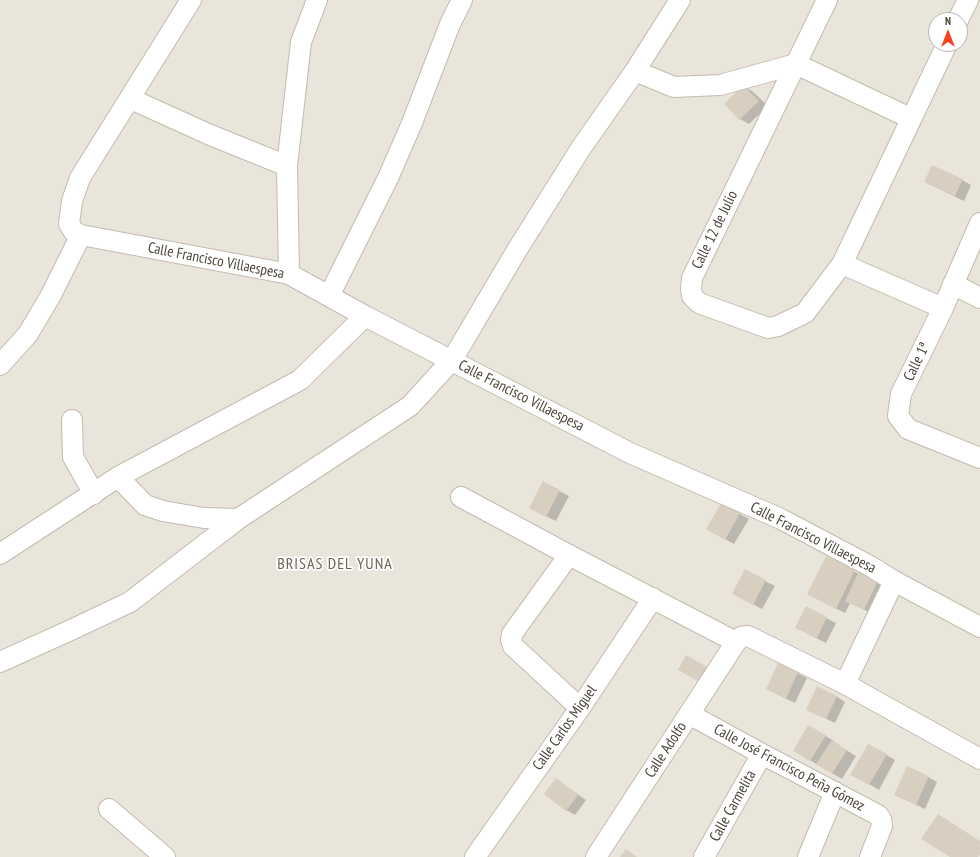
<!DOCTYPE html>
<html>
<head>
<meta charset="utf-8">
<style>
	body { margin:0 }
	#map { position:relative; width:980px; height:857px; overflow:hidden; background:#f6f3ec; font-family:"PT Sans Narrow",sans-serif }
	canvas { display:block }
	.north { position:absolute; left:928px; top:12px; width:40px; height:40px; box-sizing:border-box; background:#fff; border:1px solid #b7b4b0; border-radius:50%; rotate:0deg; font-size:11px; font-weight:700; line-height:16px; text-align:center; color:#4b4439 }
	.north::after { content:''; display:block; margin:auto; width:14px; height:18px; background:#fc3f1d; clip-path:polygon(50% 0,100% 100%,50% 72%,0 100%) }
</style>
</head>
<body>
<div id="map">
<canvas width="980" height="857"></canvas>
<div class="north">N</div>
</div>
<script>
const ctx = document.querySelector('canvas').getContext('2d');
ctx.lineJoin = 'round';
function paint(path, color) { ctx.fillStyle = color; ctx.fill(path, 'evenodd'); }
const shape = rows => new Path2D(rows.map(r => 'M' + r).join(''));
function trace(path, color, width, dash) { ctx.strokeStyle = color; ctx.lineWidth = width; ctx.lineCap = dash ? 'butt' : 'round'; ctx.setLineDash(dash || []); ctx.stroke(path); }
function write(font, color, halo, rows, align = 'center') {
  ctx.font = font + ' "PT Sans Narrow",sans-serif'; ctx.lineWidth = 3.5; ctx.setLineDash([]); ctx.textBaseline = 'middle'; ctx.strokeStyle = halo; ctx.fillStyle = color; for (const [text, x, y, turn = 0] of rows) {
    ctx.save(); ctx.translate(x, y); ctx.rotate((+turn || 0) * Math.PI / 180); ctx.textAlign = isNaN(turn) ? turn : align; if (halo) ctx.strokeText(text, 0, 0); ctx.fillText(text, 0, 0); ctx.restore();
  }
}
paint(shape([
	[0,0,980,0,980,857,0,857],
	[936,20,960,20,960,44,936,44]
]), '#eae5da');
paint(shape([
	[743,86,752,91,768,106,749,124,740,119],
	[962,180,971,185,964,201,925,182],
	[543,483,569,496,556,521,539,513],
	[722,504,749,519,734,544,707,529],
	[827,557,859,574,889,582,873,614,850,603,845,613,817,599],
	[765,581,775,586,762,609,743,599],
	[806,608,836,623,826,643,806,633],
	[779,664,807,678,795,703,776,694],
	[836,696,845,702,835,723,816,714],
	[809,726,834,741,833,742,856,756,842,779,794,751],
	[869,745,895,760,879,790,852,774],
	[928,777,937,782,925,809,895,795],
	[556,779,586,800,575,815,566,810]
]), '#0003');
paint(shape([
	[743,85,759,101,739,120,724,104],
	[932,165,963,179,955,196,924,182],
	[543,481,560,490,546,517,529,508],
	[722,502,740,513,725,540,706,529],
	[826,556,855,570,836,609,807,594],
	[861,567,880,576,864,610,845,601],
	[745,569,766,580,753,605,732,594],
	[806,606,827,617,817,638,795,628],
	[686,655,707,667,699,682,678,670],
	[778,663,798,672,786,699,766,689],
	[817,686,837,696,826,719,806,710],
	[808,725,826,735,810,761,793,751],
	[832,740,847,750,832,774,816,764],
	[868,744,887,754,869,785,850,775],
	[907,766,929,776,916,805,894,795],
	[556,778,578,795,566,811,544,794],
	[938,814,980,841,980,854,978,857,950,857,921,839],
	[626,849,637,857,620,857]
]), '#d8cfc1');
const street = shape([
	[191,0,80,178,72,201,69,224,74,232,81,235,289,274,365,316,630,453,781,519,870,566,894,581,980,627],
	[827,0,692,278,691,288,692,296,699,303,768,328,778,326,805,313,842,264,947,44],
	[958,20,968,0],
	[635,71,674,87,720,85,796,64,910,118],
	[131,99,208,134,287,166],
	[980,223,943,308,901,394,898,416,908,429,980,458],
	[842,264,943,308],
	[289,274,287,166,301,42,317,0],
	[953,284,980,298],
	[329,296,388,178,412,123,450,24,462,0],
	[0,365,28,334,51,295,81,235],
	[72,420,73,457,94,494],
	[118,477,145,505,163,511,204,518,238,519],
	[461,497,569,555,736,642,741,637,748,636,845,684,980,759],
	[0,554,118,477,300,380,365,316],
	[569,555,512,634,511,640,513,646,580,708],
	[0,662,71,630,130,602,238,519,410,406,452,360,517,250,581,148,635,71,680,0],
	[845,684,894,581],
	[689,714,762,754,878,815,881,819,882,826,870,857],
	[109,809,165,857],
	[475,857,580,708,653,598],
	[596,857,736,642],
	[704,857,762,754],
	[808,857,835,792]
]);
trace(street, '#c2bbae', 22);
trace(street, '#fff', 20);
write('15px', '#4b4439', '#fff', [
	["Calle 12 de Julio",715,230,-64],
	["Calle Francisco Villaespesa",216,261,11],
	["Calle 1ª",917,362,-64],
	["Calle Francisco Villaespesa",521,396,27],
	["Calle Francisco Villaespesa",813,538,27],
	["Calle Carlos Miguel",565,728,-55],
	["Calle Adolfo",666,750,-57],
	["Calle José Francisco Peña Gómez",789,768,28],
	["Calle Carmelita",733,806,-61]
]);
ctx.letterSpacing = '1px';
write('16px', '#6e6250', '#fff', [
	["BRISAS DEL YUNA",335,564]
]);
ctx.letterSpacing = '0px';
</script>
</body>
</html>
